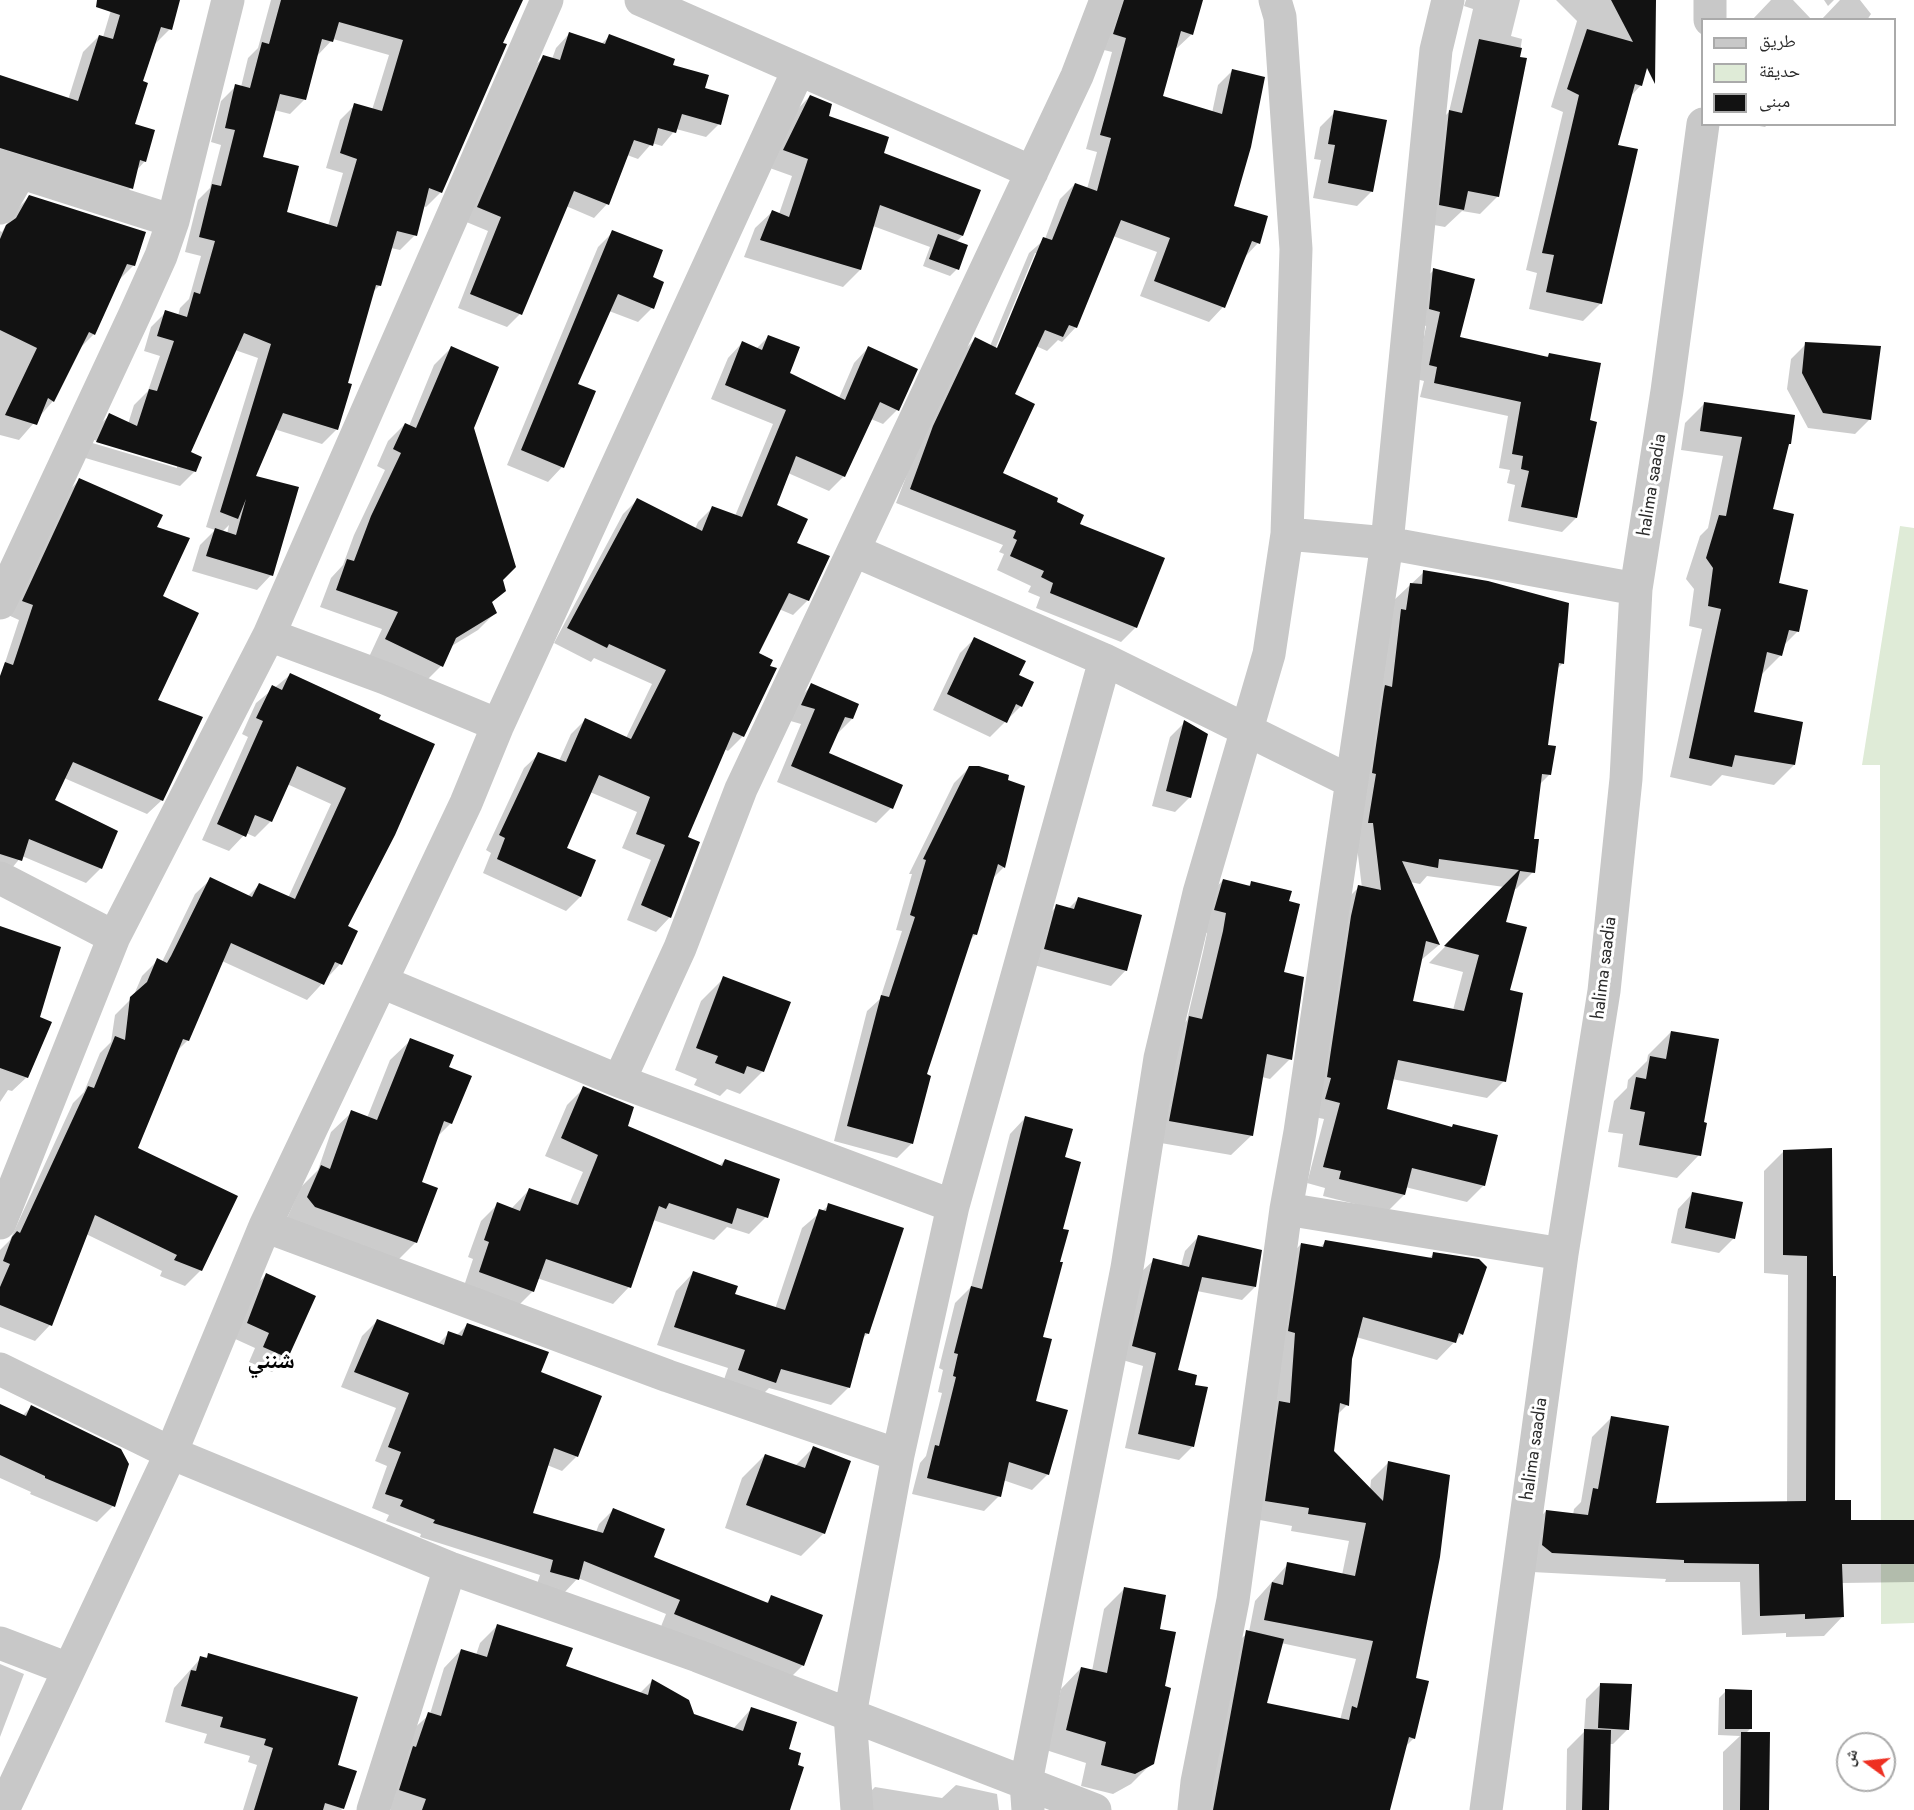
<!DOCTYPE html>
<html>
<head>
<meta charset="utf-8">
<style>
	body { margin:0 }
	#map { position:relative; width:1914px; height:1810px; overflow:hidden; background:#fff; font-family:Jost,"Noto Naskh Arabic",sans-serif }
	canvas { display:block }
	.legend { position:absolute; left:1701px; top:18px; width:195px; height:108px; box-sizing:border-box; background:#fff; border:2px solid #aaa; margin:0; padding:8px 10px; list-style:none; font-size:18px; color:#2b2b2b }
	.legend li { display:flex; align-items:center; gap:12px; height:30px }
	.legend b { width:30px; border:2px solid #aaa }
	.north { position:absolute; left:1836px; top:1732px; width:60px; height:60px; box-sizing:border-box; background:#fff; border:2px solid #aaa; border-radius:50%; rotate:285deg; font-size:16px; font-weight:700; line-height:24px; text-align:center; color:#2b2b2b }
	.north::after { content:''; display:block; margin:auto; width:21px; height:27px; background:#ee3022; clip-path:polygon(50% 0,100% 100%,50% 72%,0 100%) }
</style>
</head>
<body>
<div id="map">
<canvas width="1914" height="1810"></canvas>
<ul class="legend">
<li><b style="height:8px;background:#c8c8c8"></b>طريق</li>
<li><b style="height:16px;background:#dfebd7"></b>حديقة</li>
<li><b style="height:16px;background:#121212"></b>مبنى</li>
</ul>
<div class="north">ش</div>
</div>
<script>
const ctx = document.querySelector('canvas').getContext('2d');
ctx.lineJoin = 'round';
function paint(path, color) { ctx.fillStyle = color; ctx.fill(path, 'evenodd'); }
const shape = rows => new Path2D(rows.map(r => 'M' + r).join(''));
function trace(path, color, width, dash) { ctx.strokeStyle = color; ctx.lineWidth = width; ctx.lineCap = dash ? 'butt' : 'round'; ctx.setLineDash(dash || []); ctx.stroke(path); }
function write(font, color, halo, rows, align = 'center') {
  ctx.font = font + ' Jost,"Noto Naskh Arabic",sans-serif'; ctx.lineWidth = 6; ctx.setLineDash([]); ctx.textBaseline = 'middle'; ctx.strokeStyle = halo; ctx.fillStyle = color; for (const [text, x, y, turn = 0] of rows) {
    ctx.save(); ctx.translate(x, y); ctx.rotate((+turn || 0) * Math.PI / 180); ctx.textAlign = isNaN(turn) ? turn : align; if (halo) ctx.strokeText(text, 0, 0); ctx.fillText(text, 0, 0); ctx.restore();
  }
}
paint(shape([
	[1900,526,1914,528,1914,1623,1881,1624,1880,765,1862,765]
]), '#dfebd7');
paint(shape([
	[114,0,179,0,170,29,154,45,141,82,133,125,145,161,136,171,131,188,115,204,0,167,0,76,68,100,83,52,99,36,103,37],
	[271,0,505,0,441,192,426,207,423,206,415,235,400,250,391,248,380,285,372,293,346,384,337,429,322,444,274,429,254,477,271,575,257,590,192,571,200,545,215,530,206,527,258,358,235,350,189,453,195,471,180,486,82,457,89,442,177,468,177,465,91,439,95,429,110,415,128,424,134,405,148,391,160,356,144,351,151,327,166,312,178,316,180,308,189,299,201,256,185,252,198,200,210,188,221,145,211,142,221,101,236,86,241,87,248,58,258,48],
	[333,39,389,55,372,110,355,105,340,120,326,168,343,173,328,226,286,213,262,158,274,110,290,114,304,100,317,56],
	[229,525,227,534,222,532],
	[1117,0,1202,0,1192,34,1177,48,1175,47,1161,97,1212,113,1218,85,1232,71,1232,207,1258,243,1244,258,1223,307,1209,322,1140,296,1157,252,1113,236,1076,327,1062,342,1058,340,1047,351,1036,346,1013,395,1001,474,1055,503,1078,525,1136,627,1121,642,1036,608,1040,597,1028,592,1031,586,997,570,1004,554,999,552,1003,545,896,503,919,443,961,353,975,339,990,346,1029,253,1045,239,1060,199,1075,184,1087,189,1097,152,1086,149,1112,52,1100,49],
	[1035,253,1038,253,995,355,993,354],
	[1466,0,1520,0,1511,36,1522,39,1498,196,1480,214,1462,211,1445,227,1423,223,1432,129,1449,112,1473,9,1464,6],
	[1556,0,1654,0,1647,61,1641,85,1630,97,1616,146,1601,303,1583,321,1529,309,1537,273,1526,270,1563,112,1551,107,1577,21],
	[1771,0,1793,0,1812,20,1752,20],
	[1824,0,1834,0,1828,6],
	[1840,0,1860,0,1871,14,1867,20,1821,20],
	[569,34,601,44,610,36,671,66,703,89,719,124,706,137,676,129,662,146,652,143,638,159,627,155,607,204,594,218,566,206,520,314,507,327,458,308,488,231,464,221,530,70,544,57,552,59,556,48],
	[810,96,827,117,882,154,979,191,962,236,956,242,957,269,950,276,923,266,930,247,873,226,860,270,843,287,744,257,755,228,773,211,779,214,792,176,767,167,793,114],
	[1335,112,1372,191,1357,206,1313,198,1321,160,1314,159,1320,127],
	[1748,124,1768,124,1765,127],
	[29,197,134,265,118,281,94,334,80,348,53,401,19,440,0,435,0,231,2,232,13,213],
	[613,232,651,278,652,308,638,322,609,311,576,385,562,467,548,482,507,465,598,247],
	[1434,270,1458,338,1546,358,1549,354,1588,421,1576,518,1562,532,1508,521,1515,485,1507,483,1510,470,1499,468,1508,416,1420,397,1424,381,1416,379,1426,326,1415,323,1419,284],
	[769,336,788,374,839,398,854,363,868,348,897,410,883,424,871,419,844,476,829,491,788,473,775,506,795,544,808,600,793,615,779,609,757,654,743,736,728,751,724,749,686,838,670,917,656,932,627,920,651,860,622,848,637,812,590,792,565,849,594,861,580,897,566,911,483,873,491,853,486,850,524,768,539,754,559,761,571,734,585,720,626,738,652,684,594,658,591,662,554,643,623,514,637,500,695,529,698,522,713,507,735,516,773,424,711,399,728,358,742,343,756,349],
	[1806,344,1870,419,1855,434,1808,428,1787,389,1791,359],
	[451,348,472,428,504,590,491,603,495,613,478,630,450,647,441,666,424,683,369,657,382,629,320,607,331,578,343,565,354,535,385,470,377,466,388,441,405,424,409,426,434,365],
	[1705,403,1790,443,1786,447,1771,510,1777,585,1807,591,1797,632,1783,646,1781,655,1761,675,1752,713,1794,765,1774,785,1722,775,1711,786,1670,777,1702,629,1689,626,1694,589,1686,579,1700,536,1708,528,1723,456,1681,450,1685,423],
	[79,480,155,528,161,596,155,700,162,800,147,814,64,778,53,801,101,868,86,883,22,856,6,875,0,873,0,678,19,620,8,615,65,495],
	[1424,572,1567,605,1562,664,1556,670,1546,746,1550,774,1539,785,1532,840,1533,872,1516,889,1513,889,1504,923,1508,991,1504,1081,1487,1098,1392,1079,1385,1111,1484,1185,1467,1202,1405,1187,1404,1195,1387,1212,1323,1196,1325,1188,1307,1183,1324,1119,1309,1116,1342,904,1359,887,1362,888,1356,839,1393,601],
	[1427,876,1504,887,1429,963,1463,972,1453,1010,1412,1002,1420,961,1439,945,1410,882,1420,884],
	[975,638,1017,676,1021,706,990,737,933,710,960,653],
	[290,675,379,716,340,964,307,1000,222,961,188,1040,176,1052,137,1149,201,1270,185,1286,160,1276,162,1271,86,1234,50,1325,35,1341,0,1327,0,1250,10,1240,73,1103,84,1092,100,1053,111,1042,115,1015,133,997,142,976,158,960,162,962,195,894,211,879,247,897,260,884,288,898,331,804,287,784,271,821,255,837,246,833,229,851,202,840,248,737,242,734,256,703],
	[812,685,852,719,837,734,827,754,891,808,876,823,777,782,801,724,787,720,797,700],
	[1185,722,1190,797,1175,812,1152,806,1170,737],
	[969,768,1004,867,992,879,976,934,969,941,925,1075,912,1143,897,1158,834,1141,867,1011,880,999,902,931,896,930,912,874,909,874,954,783],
	[1223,880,1248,886,1252,883,1282,973,1290,1059,1270,1079,1262,1077,1252,1135,1231,1155,1149,1141,1169,1039,1187,1020,1203,952,1207,933,1195,930,1203,901],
	[1078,899,1126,970,1111,986,1030,964,1042,921,1057,906,1068,909],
	[0,928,38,1018,27,1077,12,1091,8,1090,0,1102],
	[724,978,763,1071,740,1094,727,1089,720,1096,694,1085,697,1079,675,1070,701,1001],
	[1671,1032,1702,1123,1699,1155,1677,1178,1618,1167,1623,1134,1608,1132,1614,1101,1627,1088,1628,1080,1647,1061,1648,1055],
	[411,1040,447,1067,451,1123,436,1138,420,1183,416,1242,395,1263,287,1218,301,1187,318,1170,331,1132,352,1112,367,1118,390,1060],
	[584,1088,626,1127,719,1166,725,1160,778,1180,766,1217,749,1234,727,1227,714,1240,653,1220,629,1287,613,1304,537,1278,533,1291,516,1308,463,1289,473,1259,468,1257,481,1221,498,1204,511,1209,529,1190,569,1204,583,1172,545,1156,567,1105],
	[1025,1118,1064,1158,1062,1230,1041,1338,1034,1402,1048,1474,1032,1490,1003,1480,999,1496,984,1511,912,1494,920,1463,926,1456,942,1393,938,1392,943,1370,939,1368,955,1303,971,1287,1010,1134],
	[1830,1150,1834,1502,1849,1522,1914,1521,1914,1582,1842,1583,1843,1616,1824,1636,1786,1637,1786,1633,1742,1635,1740,1582,1665,1582,1666,1579,1532,1572,1527,1531,1546,1511,1573,1515,1574,1509,1581,1502,1592,1437,1611,1418,1654,1504,1787,1502,1788,1275,1764,1273,1764,1171,1784,1151],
	[1693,1193,1734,1238,1719,1253,1671,1243,1678,1209],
	[829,1205,868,1333,862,1339,849,1387,831,1405,769,1388,757,1400,721,1388,728,1368,657,1345,676,1291,693,1273,734,1295,775,1309,802,1228],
	[1198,1237,1255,1287,1242,1300,1197,1291,1176,1371,1194,1386,1206,1389,1192,1447,1179,1460,1125,1448,1143,1366,1119,1359,1140,1273,1154,1260,1181,1266,1185,1251],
	[1325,1242,1428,1259,1434,1254,1462,1334,1437,1360,1356,1337,1351,1359,1347,1405,1337,1415,1333,1451,1370,1490,1371,1480,1389,1462,1415,1679,1414,1738,1404,1748,1388,1810,1199,1810,1229,1649,1249,1632,1255,1601,1288,1564,1342,1575,1349,1541,1291,1531,1292,1526,1249,1518,1284,1262,1301,1244,1320,1248],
	[1281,1643,1356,1659,1340,1720,1265,1705],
	[266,1275,287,1357,272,1372,249,1362,255,1348,233,1338,251,1290],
	[377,1321,437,1345,449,1333,456,1336,467,1325,539,1372,601,1397,576,1457,562,1471,547,1465,531,1514,596,1532,599,1524,613,1510,652,1558,765,1604,772,1597,803,1665,788,1680,660,1629,666,1614,578,1578,563,1594,536,1587,540,1575,420,1537,421,1534,386,1521,389,1515,372,1508,387,1466,375,1461,396,1408,341,1387,362,1336],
	[0,1406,22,1416,31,1407,113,1506,97,1522,30,1494,31,1492,0,1478],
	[813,1448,824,1533,801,1556,725,1528,742,1478,765,1455,795,1466],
	[1124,1589,1158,1630,1163,1687,1152,1763,1131,1784,1113,1794,1081,1786,1086,1763,1046,1750,1061,1689,1081,1668,1092,1671,1104,1609],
	[497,1626,564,1667,640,1693,653,1680,693,1715,733,1729,751,1709,787,1750,789,1810,391,1810,383,1807,411,1731,430,1714,444,1668,461,1650,476,1655,480,1643],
	[209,1655,336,1766,343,1808,341,1810,243,1810,257,1765,248,1762,250,1756,204,1743,207,1734,165,1722,174,1688,201,1658,204,1659],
	[0,1664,24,1674,0,1737],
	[1601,1684,1628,1729,1613,1744,1610,1744,1608,1810,1566,1810,1567,1749,1584,1732,1586,1699],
	[1726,1691,1751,1728,1745,1734,1768,1810,1723,1810,1723,1752,1740,1736,1718,1735,1719,1698],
	[956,1785,997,1794,999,1810,859,1810,860,1802,875,1787,942,1798]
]), '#0003');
paint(shape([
	[97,0,180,0,172,30,161,27,143,81,148,83,135,124,155,130,146,162,140,160,133,189,0,148,0,75,78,101,99,35,113,39,120,15,96,7],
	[281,0,523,0,503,43,507,44,442,193,429,188,417,236,397,231,381,286,376,285,348,383,352,384,338,430,283,413,256,476,299,487,273,576,206,556,215,528,236,535,246,499,238,519,220,512,271,344,244,333,191,452,202,457,196,472,96,442,109,413,137,426,149,389,157,391,174,341,157,336,165,310,187,317,194,292,200,294,215,241,199,237,212,184,221,186,235,130,225,128,235,84,250,88,262,42,269,44],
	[339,22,403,40,382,111,354,103,340,153,357,159,337,227,287,212,299,166,263,157,280,94,306,100,322,39,333,42],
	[1124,0,1203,0,1193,35,1181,31,1163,96,1222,114,1232,69,1265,77,1251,147,1234,206,1268,216,1260,244,1252,241,1225,308,1154,281,1170,238,1121,220,1077,328,1069,325,1063,337,1045,330,1015,394,1035,404,1003,473,1058,498,1057,502,1084,515,1080,524,1165,558,1137,628,1050,593,1053,583,1041,577,1044,571,1010,556,1017,540,1013,538,1016,531,910,489,933,426,975,337,997,348,1043,237,1052,240,1075,183,1097,191,1111,138,1100,135,1126,38,1113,34],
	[1611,0,1656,0,1655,84,1647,68,1642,86,1635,84,1618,145,1638,149,1602,304,1546,292,1554,255,1542,253,1579,95,1567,89,1587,29,1633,42],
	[569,32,605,44,609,34,675,59,673,65,709,75,705,88,729,95,721,125,682,114,676,133,658,128,653,146,634,140,609,205,574,191,522,315,470,294,501,217,477,207,543,55,560,60],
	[1479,39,1522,48,1520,57,1527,58,1499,197,1468,191,1464,210,1439,205,1449,110,1462,113],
	[810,95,832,104,829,116,889,137,884,153,981,190,963,236,880,205,861,270,760,240,772,210,789,217,808,159,783,150],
	[1334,110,1387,120,1373,192,1328,183,1335,145,1328,144],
	[29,195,146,232,135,266,127,264,95,335,89,332,54,402,48,398,37,425,5,415,37,348,0,330,0,239,6,225,16,218],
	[612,230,663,250,653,277,664,282,654,309,618,294,578,384,596,391,564,468,521,450],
	[938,234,968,245,959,270,929,259],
	[1433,268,1475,279,1460,337,1548,357,1549,353,1601,363,1590,420,1597,422,1577,518,1521,507,1529,471,1521,469,1523,456,1512,454,1521,402,1434,383,1437,367,1429,365,1440,312,1429,309],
	[768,335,800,347,790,373,845,400,868,346,918,369,899,411,880,402,845,477,796,456,777,505,808,519,797,543,830,556,809,601,789,593,759,653,773,660,770,666,777,668,744,737,733,732,688,837,700,842,671,918,641,905,665,845,636,834,650,797,599,775,567,848,596,860,581,897,497,859,505,838,499,835,538,752,566,762,585,718,631,739,666,670,609,644,607,648,567,628,637,498,702,531,712,506,742,517,786,410,725,385,742,341,762,350],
	[1805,342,1881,346,1871,420,1823,413,1802,373],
	[451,346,499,367,474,428,516,567,503,580,506,591,492,602,497,613,456,638,443,667,385,639,398,612,336,590,347,559,354,561,371,516,401,453,393,449,405,423,416,428],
	[1704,402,1795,415,1791,444,1789,444,1773,509,1794,514,1779,583,1808,590,1799,632,1789,630,1782,656,1767,652,1754,712,1803,722,1795,765,1735,755,1732,767,1689,758,1721,609,1708,606,1713,568,1706,558,1719,515,1726,516,1742,437,1700,431],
	[79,478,163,515,157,527,190,538,163,596,199,613,158,700,203,717,163,801,73,762,55,800,118,831,102,869,29,839,22,861,0,854,0,676,5,662,13,665,33,605,22,601],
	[1423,570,1488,581,1569,603,1564,664,1559,663,1548,745,1556,746,1551,775,1542,774,1534,839,1539,839,1535,873,1520,871,1506,922,1527,927,1510,990,1523,993,1506,1082,1398,1060,1387,1109,1452,1127,1453,1124,1498,1135,1485,1186,1412,1168,1405,1195,1339,1179,1341,1171,1323,1167,1340,1103,1325,1099,1331,1078,1327,1077,1351,916,1358,885,1381,890,1373,823,1368,823,1376,774,1372,773,1384,690,1385,685,1392,687,1401,609,1406,610,1410,583,1422,584],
	[1439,859,1519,870,1444,946,1479,955,1464,1011,1413,1001,1426,941,1440,945,1402,861,1438,868],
	[974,637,1026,661,1019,675,1034,682,1022,707,1016,704,1007,723,947,694],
	[290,673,381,715,379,719,435,744,395,835,348,926,358,931,342,965,335,962,324,985,231,943,189,1041,183,1039,138,1148,238,1196,202,1271,174,1260,177,1255,95,1215,52,1326,0,1305,0,1287,10,1264,3,1261,12,1237,17,1231,20,1233,88,1086,94,1088,115,1036,125,1040,130,997,147,982,157,958,167,963,171,956,210,877,252,897,259,883,295,899,346,788,297,766,272,822,255,815,246,837,217,824,263,721,256,718,272,685,282,690],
	[811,683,859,704,853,719,845,717,829,753,903,785,893,809,791,766,815,709,801,705],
	[1184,720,1208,734,1191,798,1166,791],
	[969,766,979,766,1009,775,1008,780,1025,786,1005,868,998,864,977,935,973,934,927,1074,931,1076,913,1144,847,1126,881,995,889,997,915,917,910,915,926,860,923,859],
	[1223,879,1250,886,1251,881,1292,891,1289,901,1300,904,1284,972,1304,977,1292,1060,1267,1054,1253,1136,1169,1121,1189,1016,1202,1019,1223,931,1226,913,1214,910],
	[1078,897,1142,915,1127,971,1044,949,1056,904,1074,909],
	[0,926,61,947,40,1017,52,1022,28,1078,0,1068],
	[723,976,791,1002,764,1072,747,1066,744,1074,715,1063,718,1056,696,1048],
	[1671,1031,1719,1039,1704,1122,1707,1123,1701,1156,1639,1145,1645,1112,1630,1109,1636,1077,1646,1079,1650,1056,1666,1059],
	[410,1038,454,1055,449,1067,472,1076,452,1124,444,1121,422,1182,438,1188,417,1243,315,1207,307,1197,321,1165,330,1169,351,1110,377,1120],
	[583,1086,634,1107,628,1126,722,1166,725,1159,780,1179,768,1218,737,1208,732,1224,669,1203,666,1209,659,1206,631,1288,546,1259,534,1292,479,1272,489,1242,484,1240,497,1202,520,1211,529,1188,578,1205,598,1155,561,1138],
	[1025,1116,1073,1129,1065,1157,1081,1162,1063,1229,1069,1230,1060,1262,1063,1262,1043,1337,1052,1339,1036,1401,1068,1410,1049,1475,1009,1462,1001,1497,927,1478,935,1445,939,1446,956,1377,953,1376,958,1354,954,1353,971,1286,982,1289],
	[1832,1148,1833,1276,1836,1276,1835,1500,1851,1500,1851,1520,1914,1520,1914,1564,1842,1564,1844,1617,1805,1619,1805,1614,1760,1616,1759,1564,1684,1563,1684,1560,1552,1553,1542,1545,1546,1510,1588,1515,1593,1488,1598,1489,1611,1416,1669,1426,1656,1503,1806,1501,1807,1256,1783,1255,1783,1150],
	[1692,1192,1743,1202,1735,1239,1685,1228],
	[828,1203,904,1228,869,1334,865,1333,850,1388,781,1369,776,1383,738,1370,745,1350,674,1327,693,1271,738,1286,735,1294,785,1310,819,1209,826,1211],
	[1198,1235,1262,1250,1256,1287,1202,1277,1178,1370,1197,1375,1195,1385,1208,1387,1194,1447,1138,1434,1156,1353,1132,1346,1153,1258,1189,1267],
	[1325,1240,1432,1258,1433,1252,1479,1259,1487,1267,1463,1335,1459,1333,1456,1343,1363,1317,1352,1359,1349,1406,1340,1403,1334,1451,1383,1501,1388,1461,1450,1475,1440,1557,1416,1678,1429,1681,1415,1739,1409,1737,1390,1810,1213,1810,1246,1630,1284,1639,1267,1703,1349,1720,1352,1706,1357,1708,1373,1641,1264,1620,1272,1582,1283,1585,1287,1562,1355,1576,1366,1523,1308,1514,1309,1508,1265,1501,1279,1401,1290,1403,1295,1333,1288,1331,1301,1243,1323,1247],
	[266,1273,316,1296,288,1358,263,1347,269,1333,247,1323],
	[377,1319,444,1345,448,1331,462,1336,467,1323,549,1352,541,1372,602,1396,578,1457,554,1448,533,1513,603,1533,613,1508,665,1529,654,1557,768,1603,771,1595,823,1615,804,1666,674,1614,680,1600,584,1561,579,1580,550,1572,553,1560,433,1523,435,1520,400,1506,403,1500,385,1494,401,1452,388,1447,409,1393,354,1372],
	[0,1404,26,1416,31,1405,121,1449,129,1464,115,1507,45,1478,45,1476,0,1455],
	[813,1446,851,1461,825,1534,746,1505,765,1454,805,1468],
	[1124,1587,1166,1595,1160,1629,1176,1632,1165,1686,1171,1688,1154,1764,1135,1774,1101,1765,1106,1742,1066,1730,1081,1667,1107,1673],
	[497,1624,573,1648,566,1666,648,1695,652,1679,689,1700,694,1714,743,1731,751,1707,797,1722,789,1749,801,1753,798,1765,804,1767,790,1810,422,1810,426,1799,399,1790,413,1746,416,1747,428,1712,441,1716,461,1649,487,1657],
	[208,1653,358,1697,338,1765,357,1771,344,1809,325,1803,323,1810,254,1810,273,1748,264,1745,266,1739,220,1727,223,1717,181,1706,191,1670,196,1671,200,1656,207,1658],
	[1600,1683,1632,1684,1629,1730,1598,1728],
	[1725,1689,1752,1690,1752,1729,1725,1729],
	[1584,1729,1611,1730,1609,1810,1582,1810],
	[1741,1732,1770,1732,1769,1810,1740,1810]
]), '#121212');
trace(shape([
	[641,0,1032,172],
	[1710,0,1710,20],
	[0,166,173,221,161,256,134,316,0,603],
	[0,208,20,173],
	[173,221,228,0],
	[1287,534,1387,543,1636,589],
	[855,551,1105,660,1352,782],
	[269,635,547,0],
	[0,878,114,937],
	[382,982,619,1081,953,1206],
	[619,1081,680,948,741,789,1077,76,1106,0],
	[1286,1209,1562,1254],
	[0,1223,114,937,269,635,385,678,498,725],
	[265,1226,668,1376,898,1455],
	[0,1369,171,1453,450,1568,698,1656,1095,1810],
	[0,1643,68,1669],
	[3,1810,171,1453,265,1226,466,803,498,725,798,71],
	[373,1810,450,1568],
	[857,1810,850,1715,898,1455,953,1206,1105,660],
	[1028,1810,1026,1782,1127,1268,1160,1058,1199,893,1269,654,1287,534,1296,249,1280,17,1275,0],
	[1194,1810,1197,1782,1233,1600,1286,1209,1300,1132,1387,543,1436,50,1448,0],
	[1486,1810,1562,1254,1604,991,1626,779,1636,589,1667,391,1703,124]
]), '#c8c8c8', 33);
write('18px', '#2b2b2b', '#fff', [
	["halima saadia",1653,485,-81],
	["halima saadia",1605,968,-83],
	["halima saadia",1535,1449,-82]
]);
write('bold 24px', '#000', '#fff', [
	["شنني",271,1362]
]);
</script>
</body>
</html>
